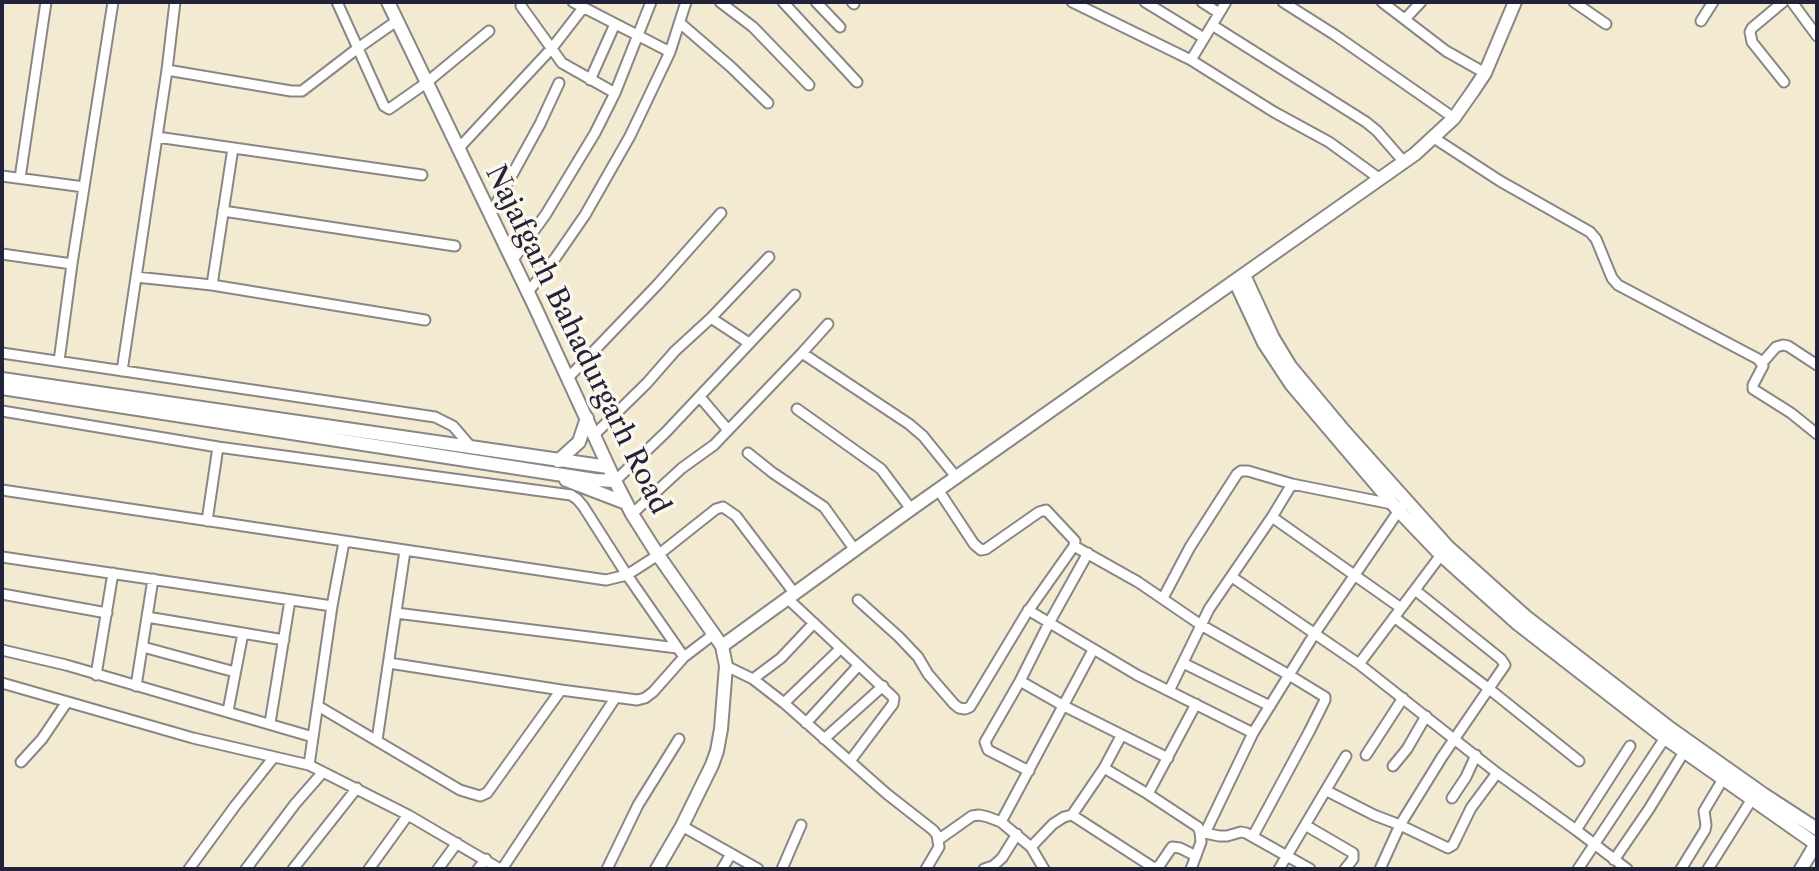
<!DOCTYPE html>
<html>
<head>
<meta charset="utf-8">
<style>
	body { margin:0 }
	#map { position:relative; width:1819px; height:871px; overflow:hidden; background:#f3ead2; font-family:"Libre Caslon Text",serif }
	canvas { display:block }
	.frame { position:absolute; inset:0; border:4px solid #22223b; pointer-events:none }
</style>
</head>
<body>
<div id="map">
<canvas width="1819" height="871"></canvas>
<div class="frame"></div>
</div>
<script>
const ctx = document.querySelector('canvas').getContext('2d');
ctx.lineJoin = 'round';
const shape = rows => new Path2D(rows.map(r => 'M' + r).join(''));
function trace(path, color, width, dash) { ctx.strokeStyle = color; ctx.lineWidth = width; ctx.lineCap = dash ? 'butt' : 'round'; ctx.setLineDash(dash || []); ctx.stroke(path); }
function write(font, color, halo, rows, align = 'center') {
  ctx.font = font + ' "Libre Caslon Text",serif'; ctx.lineWidth = 7; ctx.setLineDash([]); ctx.textBaseline = 'middle'; ctx.strokeStyle = halo; ctx.fillStyle = color; for (const [text, x, y, turn = 0] of rows) {
    ctx.save(); ctx.translate(x, y); ctx.rotate((+turn || 0) * Math.PI / 180); ctx.textAlign = isNaN(turn) ? turn : align; if (halo) ctx.strokeText(text, 0, 0); ctx.fillText(text, 0, 0); ctx.restore();
  }
}
const street = shape([
	[337,2,384,106,389,109,426,83,489,31],
	[573,2,670,52],
	[720,2,753,27,809,85],
	[783,2,857,82],
	[816,2,840,27],
	[852,2,854,4],
	[1072,2,1191,60,1274,112,1329,142,1380,179],
	[1145,2,1204,38],
	[1202,2,1219,13],
	[1283,2,1335,35,1454,118],
	[1382,2,1446,51,1485,73],
	[1574,2,1606,24],
	[1783,2,1752,28,1750,32,1752,42,1784,82],
	[1792,2,1817,36],
	[521,6,562,63,615,93],
	[1405,19,1421,2],
	[1701,21,1713,2],
	[680,23,731,67,768,103],
	[1212,25,1366,122,1377,131,1404,162],
	[1191,60,1226,2],
	[167,70,291,91,302,91,358,48,398,20],
	[590,80,615,24],
	[157,137,422,175],
	[1434,138,1500,181,1590,232,1596,239,1612,278,1618,285,1758,359,1763,366,1753,385,1753,389,1791,413,1817,434],
	[458,149,552,48,583,8],
	[2,176,84,187],
	[20,178,46,2],
	[223,211,455,246],
	[490,215,540,124,559,83],
	[2,254,72,264],
	[512,261,546,214,595,133,615,93,651,2],
	[136,277,212,285,425,320],
	[212,285,233,148],
	[528,292,556,257,585,215,630,136,670,52,686,2],
	[711,318,749,343],
	[2,353,435,417,453,426,472,448],
	[802,353,909,424,923,436,957,478],
	[59,361,72,264,113,2],
	[1762,363,1776,347,1783,345,1788,346,1817,365],
	[122,371,167,70,175,2],
	[567,379,658,284,721,213],
	[700,397,728,430],
	[797,409,881,469,911,509],
	[2,411,218,447,571,495,577,499,583,506,627,575,684,657],
	[594,435,647,383,675,351,711,318,769,257],
	[748,453,773,473,824,507,855,550],
	[615,481,666,432,795,295],
	[2,490,606,580,627,575,658,555,716,509,723,507,736,516,795,594],
	[632,514,682,468,714,445,802,353,828,324],
	[1272,517,1401,608],
	[207,521,218,447],
	[1074,546,1138,582,1201,625,1289,675,1325,697,1325,700,1309,732,1253,836],
	[2,557,332,606],
	[1232,577,1359,664,1497,773,1576,830,1627,869],
	[2,594,107,613],
	[1163,598,1190,547,1237,474,1241,471,1248,471,1292,484,1392,504],
	[788,599,894,698,893,704,850,761],
	[858,600,899,637,918,657,928,674,954,704,959,708,965,709,970,707,1026,614,1074,546,1075,541,1046,510,1039,512,986,549,981,550,974,544,939,491],
	[1028,610,1137,675,1253,733],
	[396,613,677,648],
	[147,617,284,640],
	[1394,617,1488,688,1579,761],
	[143,647,235,672],
	[2,650,66,665,313,737],
	[389,663,561,690,637,700,645,698,653,692,684,657,714,634],
	[1183,663,1270,706],
	[1359,664,1441,555],
	[726,666,753,679,784,703,887,794,933,830,937,835,939,847,926,869],
	[96,675,113,573],
	[753,679,781,658,814,623],
	[1020,681,1064,706,1168,758],
	[2,683,193,738,309,765,408,815,500,869],
	[136,686,153,579],
	[1169,691,1209,609,1272,517,1292,484],
	[784,703,840,649],
	[318,706,460,790,480,796,487,793,561,690],
	[228,711,243,633],
	[270,723,290,600],
	[806,723,859,665],
	[824,739,883,686],
	[377,740,405,551],
	[1366,755,1403,698],
	[21,762,42,739,67,702],
	[309,765,332,606,344,542],
	[1393,766,1407,749,1426,716],
	[1104,768,1148,794,1198,827,1200,832,1201,842,1191,869],
	[1029,771,988,750,985,742,1020,681,1049,623,1088,553],
	[1327,791,1374,815,1400,825,1448,848,1453,845,1471,808,1497,773],
	[1148,794,1196,704],
	[1452,798,1466,777,1476,755],
	[1072,815,1104,768,1121,736],
	[1001,822,1093,650],
	[1305,825,1353,853,1353,859,1345,869],
	[682,826,758,869],
	[1576,830,1630,746],
	[1200,832,1219,836,1227,836,1241,832,1246,833,1310,869],
	[1205,833,1253,733,1315,633,1402,506],
	[938,840,972,816,979,815,988,817,1001,822,1031,847,1044,869],
	[1031,847,1053,824,1064,817,1072,815,1154,868,1159,866,1172,847,1180,848,1196,856],
	[1614,860,1649,809,1684,752],
	[189,869,235,806,274,757],
	[246,869,295,804,323,772],
	[293,869,357,788],
	[369,869,408,815],
	[438,869,457,843],
	[478,869,486,859],
	[502,869,616,697],
	[607,869,638,805,679,739],
	[722,869,731,854],
	[782,869,801,825],
	[984,869,993,866,1002,858,1017,834],
	[1279,869,1346,756],
	[1380,869,1400,825,1442,757,1505,665,1501,659,1415,590],
	[1578,869,1665,738],
	[1681,869,1705,830,1706,825,1704,811,1723,779],
	[1708,869,1752,799]
]);
const secondary = shape([
	[388,2,535,307,615,481,632,514,658,555,722,646,726,666,721,729,717,751,712,765,682,826,657,869],
	[1244,275,1273,338,1290,366,1345,432,1448,547,1525,616,1671,729,1763,794,1817,829],
	[1235,281,1264,343,1291,384,1398,510,1441,555,1518,624,1665,738,1816,844],
	[2,379,608,467],
	[2,388,595,480,615,481],
	[558,461,579,442,587,418],
	[566,480,626,503],
	[722,646,911,509,1415,154,1454,118,1473,91,1485,73,1515,2],
	[1801,869,1817,842]
]);
trace(street, '#8a8686', 13);
trace(secondary, '#8a8686', 16);
trace(street, '#fff', 9);
trace(secondary, '#fff', 12);
write('28px', '#22223b', '#fbf7ec', [
	["Najafgarh Bahadurgarh Road",577,340,64]
]);
</script>
</body>
</html>
